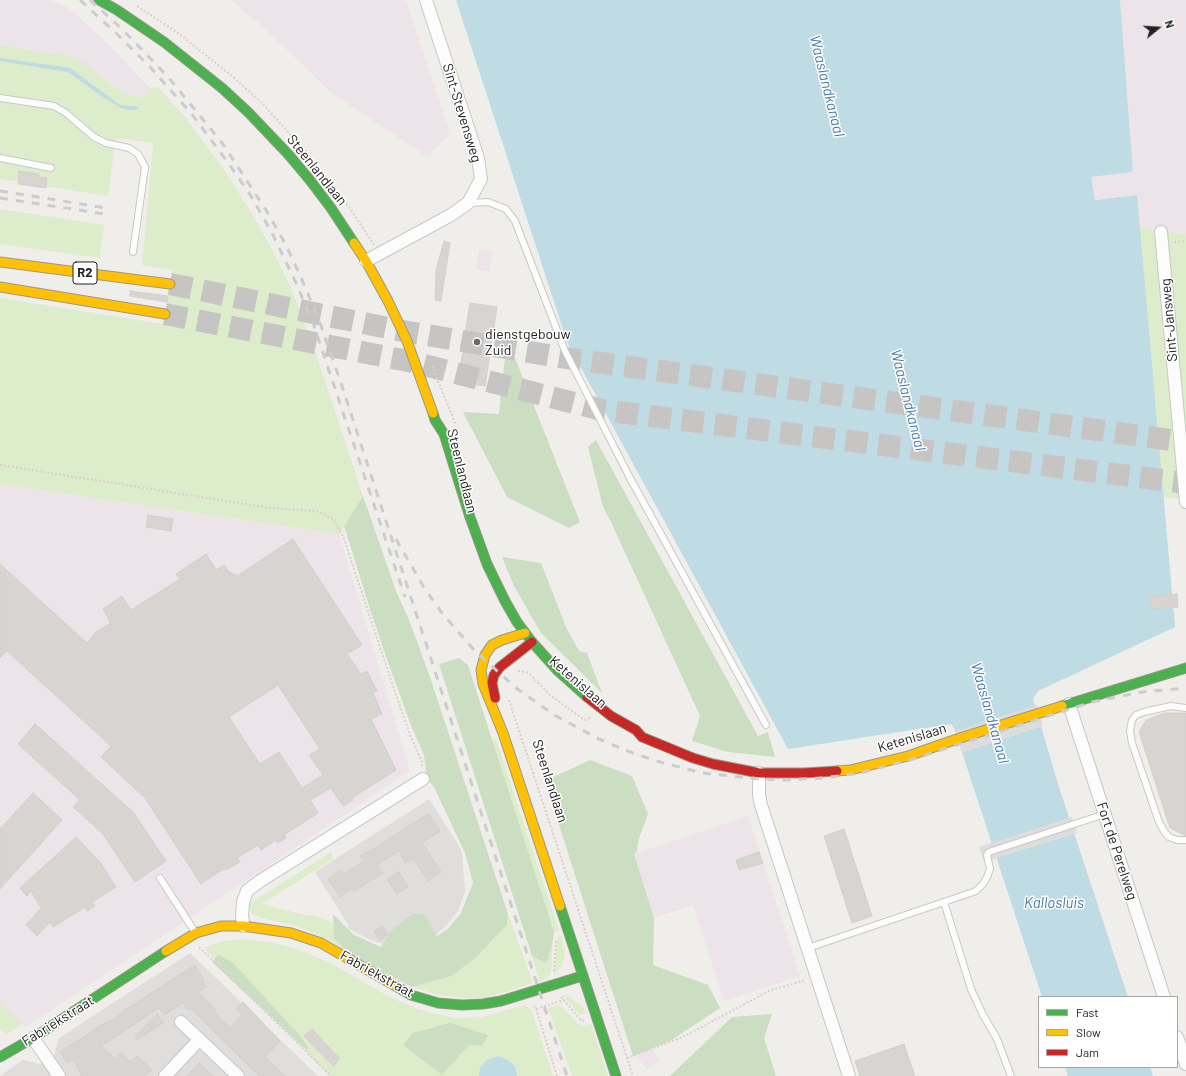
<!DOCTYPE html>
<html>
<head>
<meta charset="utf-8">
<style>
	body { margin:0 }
	#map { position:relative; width:1186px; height:1076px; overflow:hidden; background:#f0eeeb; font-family:Barlow,sans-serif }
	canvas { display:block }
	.legend { position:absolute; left:1038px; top:996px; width:140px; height:72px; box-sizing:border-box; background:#fff; border:1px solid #a7a7a7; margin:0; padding:5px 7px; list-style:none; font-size:12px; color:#222 }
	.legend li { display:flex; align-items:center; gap:8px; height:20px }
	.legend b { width:20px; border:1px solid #a7a7a7 }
	.north { position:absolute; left:1138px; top:8px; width:40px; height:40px; -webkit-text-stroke:3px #fff; paint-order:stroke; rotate:72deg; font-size:11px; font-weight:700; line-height:16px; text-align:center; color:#222 }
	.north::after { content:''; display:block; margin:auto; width:14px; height:18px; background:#222; clip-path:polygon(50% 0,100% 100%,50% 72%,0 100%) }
</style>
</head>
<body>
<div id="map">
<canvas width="1186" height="1076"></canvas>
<ul class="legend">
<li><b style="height:5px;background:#4caf50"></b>Fast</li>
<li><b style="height:5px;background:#ffc107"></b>Slow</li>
<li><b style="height:5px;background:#c62828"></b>Jam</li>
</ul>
<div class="north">N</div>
</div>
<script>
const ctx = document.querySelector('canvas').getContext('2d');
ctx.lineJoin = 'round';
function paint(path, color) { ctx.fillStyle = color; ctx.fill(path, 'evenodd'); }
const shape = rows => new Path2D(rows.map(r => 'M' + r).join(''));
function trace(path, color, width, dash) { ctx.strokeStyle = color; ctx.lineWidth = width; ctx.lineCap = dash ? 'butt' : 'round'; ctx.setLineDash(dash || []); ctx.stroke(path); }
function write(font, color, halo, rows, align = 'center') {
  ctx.font = font + ' Barlow,sans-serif'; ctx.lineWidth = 3; ctx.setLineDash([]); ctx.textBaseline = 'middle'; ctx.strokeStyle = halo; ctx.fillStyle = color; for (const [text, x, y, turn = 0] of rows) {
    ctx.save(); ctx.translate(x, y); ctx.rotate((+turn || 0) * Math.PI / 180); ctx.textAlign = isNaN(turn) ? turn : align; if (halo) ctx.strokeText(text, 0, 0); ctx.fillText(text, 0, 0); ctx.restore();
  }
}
paint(shape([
	[429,799,459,846,462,853,465,891,458,911,445,927,434,936,397,947,375,942,347,928,349,926,315,872],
	[190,953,318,1076,0,1076,23,1060,40,1064,54,1055,59,1038]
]), '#dfdedc');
paint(shape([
	[0,0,51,0,69,8,107,43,150,88,144,98,127,94,70,56,0,45],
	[231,0,406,0,450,134,428,157,329,91,272,35],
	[1120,0,1186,0,1186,235,1139,227,1136,195,1094,200,1091,177,1133,172],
	[479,249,492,251,489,272,476,270],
	[0,484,339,534,410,771,25,1028,0,1003],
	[748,816,800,976,724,1001,693,905,654,918,634,854],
	[651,1047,660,1060,647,1070,637,1057]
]), '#ede4e9');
paint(shape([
	[0,45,70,56,83,62,112,85,127,94,144,98,150,88,158,87,185,117,223,168,254,217,274,253,291,288,314,348,363,496,339,534,0,484,0,298,163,324,172,270,142,265,153,143,116,138,108,196,0,179],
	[0,209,104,225,100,258,0,244],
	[1139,227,1186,235,1186,499,1163,497],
	[496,739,559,931,554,932,492,740],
	[331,852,333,859,262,904,301,914,319,917,333,923,334,938,348,953,331,941,300,927,259,917,251,913,249,904],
	[508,914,533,983,486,998,462,998,438,995,412,987,451,976,473,960,507,925],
	[561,936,565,952,564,959,562,965,554,975,557,940,558,937],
	[240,939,269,942,294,948,331,963,388,996,417,1009,453,1018,482,1017,525,1005,532,1011,553,1076,330,1076,204,948,220,942],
	[552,947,552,967,550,974,548,977,540,982,532,956,546,963],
	[563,995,568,996,582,1006,587,1013,580,1015],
	[0,1003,22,1024,6,1035,0,1028],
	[560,1005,578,1024,584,1026,591,1024,608,1076,572,1076,548,1008]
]), '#ddeccb');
paint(shape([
	[507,338,580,522,569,528,507,497,463,412,499,414],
	[596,440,758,736,768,732,775,757,728,752,692,741,700,716,611,522,603,507,588,447],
	[363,496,396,591,409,620,430,677,508,914,507,925,473,960,451,976,412,987,348,953,334,938,333,914,354,935,381,947,391,931,412,914,424,914,437,936,447,930,461,913,473,883,465,853,434,787,427,779,424,755,412,728,389,665,370,609,344,526],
	[502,557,541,563,566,627,579,651,587,653,602,693,541,633,514,586],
	[459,658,468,665,554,932,552,947,546,963,532,956,439,664],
	[590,760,632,776,648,814,638,841,637,852,634,854,654,918,653,965,708,985,720,1008,670,1041,633,1056,545,781],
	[218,955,233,963,302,1038,308,1048,307,1050,212,962],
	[772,1014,764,1038,776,1076,670,1076,732,1017],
	[450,1023,488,1035,482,1046,469,1045,442,1075,403,1045,413,1033]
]), '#cbdec1');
paint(shape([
	[456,0,1120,0,1133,172,1091,177,1095,200,1137,195,1175,627,1038,691,1033,699,1058,784,1128,997,1042,997,954,728,951,724,788,749,567,342],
	[0,58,70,68,120,105,135,106,139,108,136,110,129,110,121,108,100,95,68,72,0,61],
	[498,1056,506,1059,515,1066,517,1076,479,1076,480,1068,487,1060],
	[1065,1067,1150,1067,1153,1076,1068,1076]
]), '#bfdbe3');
paint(shape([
	[1037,705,1043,726,962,753,955,731],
	[1072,817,1077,833,984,862,979,847]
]), '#dedddd');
const building = shape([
	[19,171,39,174,39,177,47,178,46,188,18,184,19,171],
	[444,241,450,243,441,301,435,300,436,270,444,241],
	[130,291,168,296,167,302,130,296,130,291],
	[470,303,497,307,485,386,458,382,463,351,460,350,463,334,465,334,470,303],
	[148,515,173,519,171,531,146,527,148,515],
	[293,539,362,645,347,654,361,674,367,671,377,691,373,693,382,714,371,719,396,770,352,798,353,800,343,806,331,788,310,800,318,813,284,835,286,838,278,843,276,840,261,850,258,845,237,858,240,862,226,870,225,868,201,884,145,798,101,757,111,746,7,651,0,658,0,564,87,643,96,632,111,623,103,609,122,596,131,610,180,579,176,574,206,554,216,570,224,565,229,572,237,576,293,539],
	[278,685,320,749,309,755,323,775,302,788,279,752,260,764,229,717,278,685],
	[1177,594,1178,607,1151,609,1150,597,1177,594],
	[1165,713,1186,713,1186,836,1170,828,1139,732,1146,720,1165,713],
	[35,724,133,812,166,861,135,882,103,834,73,807,80,800,18,744,35,724],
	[33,793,62,820,0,889,0,829,33,793],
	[429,814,440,831,422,843,441,872,428,881,414,859,406,863,399,851,377,865,383,873,354,891,353,888,340,897,328,879,341,870,344,874,364,861,360,856,368,851,369,852,410,825,429,814],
	[844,829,872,916,852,923,824,836,844,829],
	[76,837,100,862,116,887,92,902,95,906,87,911,85,907,53,927,50,922,37,936,26,925,41,908,31,891,27,896,20,888,76,837],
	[759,852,763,863,739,870,736,860,759,852],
	[399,872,408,887,397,894,387,879,399,872],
	[382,926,388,934,380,940,374,931,382,926],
	[195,965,203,979,203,982,206,987,198,992,216,1010,214,1012,230,1028,242,1015,236,1009,243,1002,280,1041,265,1057,285,1076,259,1076,190,1008,187,1010,183,1003,164,1015,159,1008,101,1046,115,1059,121,1053,131,1062,137,1056,152,1070,145,1076,82,1076,73,1060,67,1063,60,1052,108,1021,108,1022,123,1013,122,1012,195,965],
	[157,1014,163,1023,137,1040,135,1037,157,1014],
	[312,1029,340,1059,333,1066,304,1036,312,1029],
	[904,1044,915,1076,860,1076,855,1061,904,1044],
	[199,1063,213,1076,187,1076,199,1063]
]);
paint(building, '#d7d4d2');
trace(building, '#d3d0cc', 1);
trace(shape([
	[170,284,408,332,572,359,1186,442],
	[165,314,408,361,602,410,1186,483]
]), '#c7c5c3', 22, [22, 11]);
const lane = shape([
	[0,98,54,106,66,113,94,137,106,143,129,148,138,154,145,167,133,252],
	[0,158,51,168],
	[468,203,488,202,506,209,515,221,565,351,630,478,766,725],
	[1186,708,1171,706,1144,712,1136,715,1132,720,1130,731,1132,743,1159,822,1164,831,1169,837,1177,840,1186,840],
	[160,878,195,932],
	[944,902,976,891,983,884,987,877,990,869,987,855,989,852,1105,814],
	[808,948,944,902,971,989,982,1013,997,1039,1011,1076]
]);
const street = shape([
	[1161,232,1186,502],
	[366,261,451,215,468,203,481,179,478,158,426,0],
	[1069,704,1164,997],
	[759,773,759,795,761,805,849,1076],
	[243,926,242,915,243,902,247,891,260,881,423,779],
	[181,1022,238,1076],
	[1177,1037,1186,1064],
	[33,1038,59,1076],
	[165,1076,199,1040]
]);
const fast = shape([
	[99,0,117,10,164,42,222,88,248,112,288,154,309,179,331,208,354,243],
	[433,413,435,420,444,434,470,517,487,564,505,601,517,622,532,642,558,671,587,697],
	[1062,706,1186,668],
	[560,906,616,1076],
	[394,985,411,995,438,1003,462,1005,483,1004,501,1001,582,976],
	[0,1057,33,1038,166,951]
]);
const slow = shape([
	[354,243,366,261,388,301,407,341,433,413],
	[0,262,170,284],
	[0,287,165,314],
	[525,633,502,640,492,645,485,655,481,670,483,684,503,733,560,906],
	[837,771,850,770,908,756,957,739,1062,706],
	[166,951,196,933,221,926,243,926,291,933,321,943,394,985]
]);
const jam = shape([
	[587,697,611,716,636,730,642,737,693,758,713,764,759,773,804,773,837,771],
	[495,698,492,683,494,675,500,667,532,642]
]);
trace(lane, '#c9c8c7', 8);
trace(street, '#c9c8c7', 14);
trace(fast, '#999a82', 11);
trace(slow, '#999a82', 11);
trace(jam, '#999a82', 11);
trace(shape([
	[137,6,178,33,233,77,261,102,299,144],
	[305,150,318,167],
	[322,172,349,207,374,245],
	[1174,242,1186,241],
	[432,366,456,425],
	[0,465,270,508,317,511,333,519,343,536,395,692,410,735,422,762,422,768],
	[518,671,526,672,531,675,550,695,583,719,586,720,591,717],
	[509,700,633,1076],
	[199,947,331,1076],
	[554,971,556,939],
	[561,997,582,1021,584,1020],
	[534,1006,536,1009,564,1000],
	[536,1009,557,1076],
	[627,1058,683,1037,771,990,806,980]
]), '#dccecd', 2, [2, 2]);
trace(lane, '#fdfcfc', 6);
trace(street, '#fdfcfc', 12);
trace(fast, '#4caf50', 9);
trace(slow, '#ffc107', 9);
trace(jam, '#c62828', 9);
trace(shape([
	[80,0,118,35,149,66,191,113,229,164,251,196,272,233,297,285,314,326,405,597],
	[90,0,123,30,169,78,223,144,266,210,286,245,303,282,320,323,341,383,567,1076],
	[0,191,106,208],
	[0,198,105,214],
	[396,539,423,586,442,613,474,650,516,688,556,716,599,739,630,752,660,762,702,773,759,779,784,780,824,778,860,773,910,760,1092,702,1142,692,1186,688]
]), '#ccc', 3, [8, 8]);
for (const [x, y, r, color] of [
	[477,342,4,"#6a6968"]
]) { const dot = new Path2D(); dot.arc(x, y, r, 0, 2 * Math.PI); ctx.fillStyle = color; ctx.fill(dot); trace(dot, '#fff', 1.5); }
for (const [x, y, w] of [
	[85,273,24]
]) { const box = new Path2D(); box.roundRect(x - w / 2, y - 11, w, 22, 3); ctx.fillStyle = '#fff'; ctx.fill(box); trace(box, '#222', 1); }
write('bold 13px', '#222', null, [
	["R2",85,273]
]);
write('14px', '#222', '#fff', [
	["Sint-Stevensweg",462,113,73],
	["Steenlandlaan",317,170,51],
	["Sint-Jansweg",1169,320,-95],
	["Steenlandlaan",462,471,76],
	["Ketenislaan",578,682,41],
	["Ketenislaan",912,738,-17],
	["Steenlandlaan",550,781,72],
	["Fort de Perelweg",1117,851,72],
	["Fabriekstraat",377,974,29],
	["Fabriekstraat",58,1021,-32]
]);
write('14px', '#222', '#fff', [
	["dienstgebouw",485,334],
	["Zuid",485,350]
], 'left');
write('italic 15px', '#4a7aab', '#fff', [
	["Waaslandkanaal",827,86,76],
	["Waaslandkanaal",908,400,76],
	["Waaslandkanaal",990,713,74],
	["Kallosluis",1054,903]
]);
</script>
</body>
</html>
